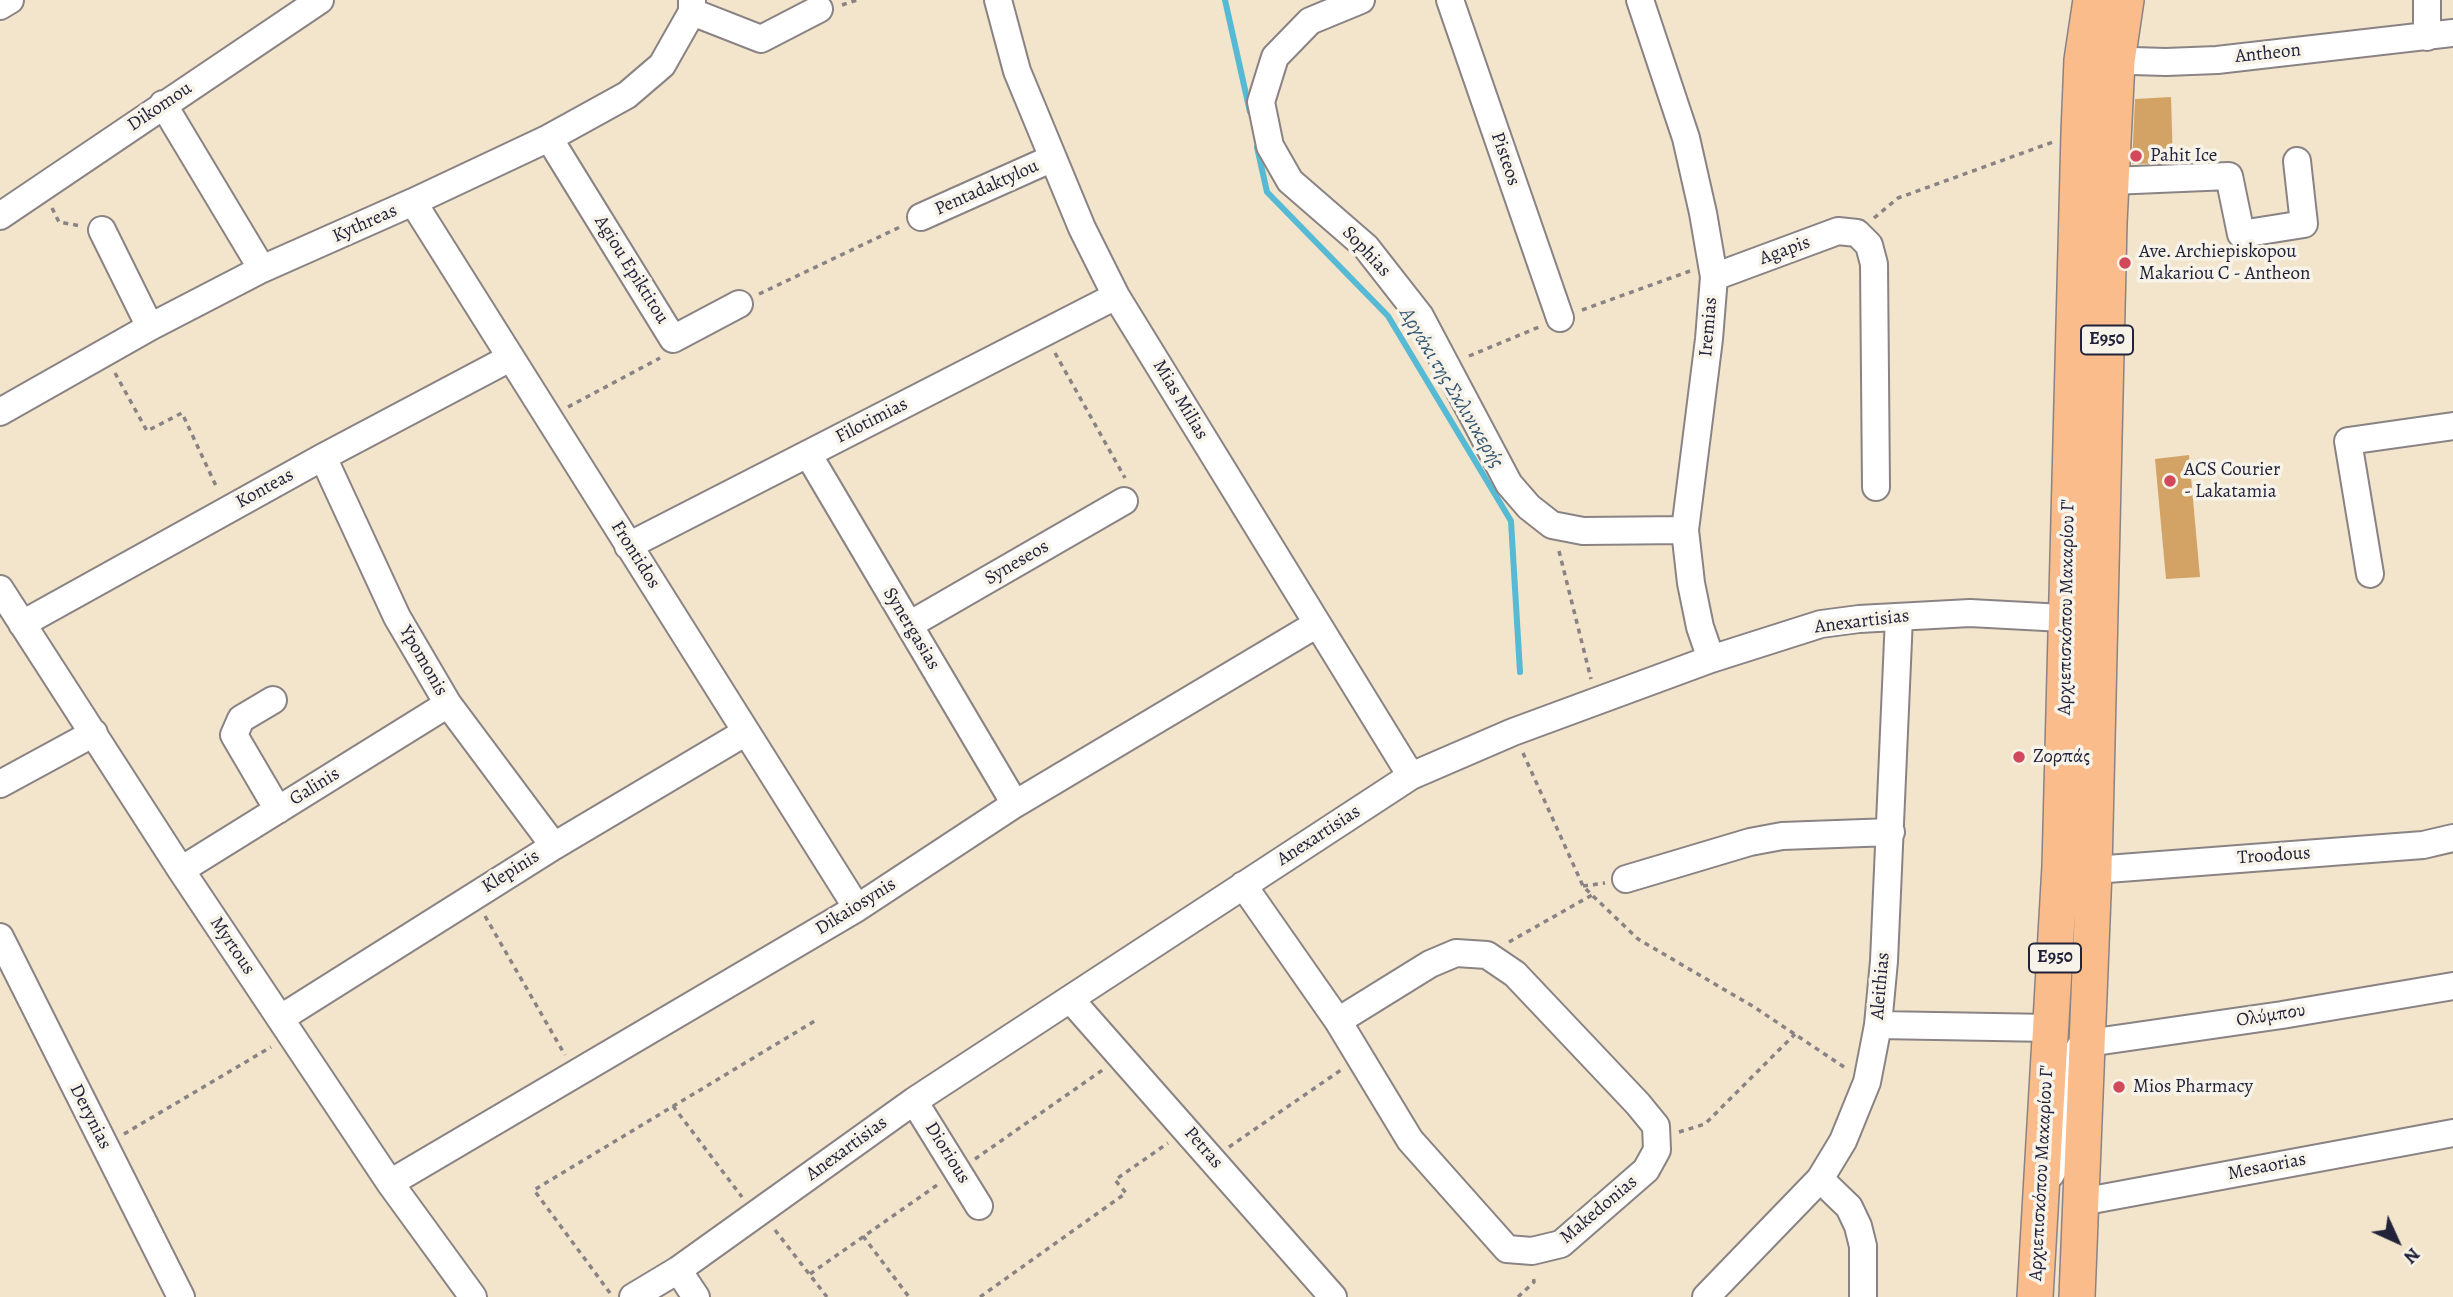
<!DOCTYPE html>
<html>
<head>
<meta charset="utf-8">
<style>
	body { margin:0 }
	#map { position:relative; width:2453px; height:1297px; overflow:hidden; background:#f3e4cc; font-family:Alegreya,serif }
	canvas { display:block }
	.north { position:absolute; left:2362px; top:1206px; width:70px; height:70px; -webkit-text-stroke:5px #f7f3e8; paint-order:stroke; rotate:135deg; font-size:19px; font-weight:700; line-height:28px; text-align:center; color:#22223b }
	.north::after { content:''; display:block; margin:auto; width:24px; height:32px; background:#22223b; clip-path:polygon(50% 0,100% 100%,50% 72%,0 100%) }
</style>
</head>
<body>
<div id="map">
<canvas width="2453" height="1297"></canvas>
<div class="north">N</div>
</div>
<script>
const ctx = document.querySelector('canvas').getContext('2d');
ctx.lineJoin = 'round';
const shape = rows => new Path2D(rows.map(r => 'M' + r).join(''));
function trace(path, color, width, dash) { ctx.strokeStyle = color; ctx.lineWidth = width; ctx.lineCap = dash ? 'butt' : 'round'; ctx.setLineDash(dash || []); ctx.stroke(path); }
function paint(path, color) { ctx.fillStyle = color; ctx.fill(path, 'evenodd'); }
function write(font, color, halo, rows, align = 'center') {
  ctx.font = font + ' Alegreya,serif'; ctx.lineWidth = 7; ctx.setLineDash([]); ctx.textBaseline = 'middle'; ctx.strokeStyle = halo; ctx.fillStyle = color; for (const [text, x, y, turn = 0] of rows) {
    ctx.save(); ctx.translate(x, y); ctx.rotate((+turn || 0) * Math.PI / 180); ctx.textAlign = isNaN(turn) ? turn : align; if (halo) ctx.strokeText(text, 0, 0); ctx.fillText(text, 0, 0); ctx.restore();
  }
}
trace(shape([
	[1225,0,1250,112],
	[1257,147,1267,192,1388,316,1511,521,1520,672]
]), '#56bad4', 6);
paint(shape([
	[2171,97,2173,163,2132,164,2135,99],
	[2189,455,2200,577,2166,579,2155,459]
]), '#d3a365');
const minor = shape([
	[998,0,1017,71,1082,228,1116,296,1411,776],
	[1361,0,1310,21,1275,57,1261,102,1270,146,1290,181,1366,247,1420,316,1509,484,1529,507,1552,525,1583,531,1685,530],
	[1450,0,1560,318],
	[1640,0,1686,138,1703,213,1714,277,1709,339,1685,530,1691,583,1700,627,1711,659],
	[2427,0,2427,37],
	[0,6,10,0],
	[692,12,761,39,819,9],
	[2099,60,2166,62,2217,60,2453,33],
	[163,104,262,269],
	[549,138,673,339,739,304],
	[2111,181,2229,176,2241,234,2304,224,2297,161],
	[413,202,857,908],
	[0,216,320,0],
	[921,217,1053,158],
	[102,230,150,327],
	[1714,277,1838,231,1857,233,1869,245,1874,264,1876,487],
	[0,412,150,327,262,269,413,202,549,138,627,95,662,65,692,12,692,0],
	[808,454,1015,804],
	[323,457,397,617,448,704,554,846],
	[628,546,1116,296],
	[2370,574,2348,441,2453,426],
	[0,589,181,870,390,1183,473,1297],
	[22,624,323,457,510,358],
	[909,625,1124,501],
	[273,700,241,719,234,735,278,810],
	[0,784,94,733],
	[181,870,448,704],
	[2094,870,2423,845,2453,838],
	[1626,879,1750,842,1782,836,1891,832],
	[1243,885,1338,1021,1410,1140,1507,1249,1532,1251,1561,1244,1646,1170,1657,1150,1656,1126,1638,1104,1515,974,1487,955,1456,953,1430,964,1338,1021],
	[0,937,181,1297],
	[1071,1000,1333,1297],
	[281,1018,554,846,746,732],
	[1878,1025,2051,1028],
	[914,1101,979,1206],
	[1820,1179,1849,1207,1858,1226,1863,1246,1863,1297],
	[390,1183,857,908,1015,804,1317,624],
	[2041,1183,2051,1174,2061,1155,2068,1068,2080,1047,2088,1043,2282,1015,2453,986],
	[2081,1202,2453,1133],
	[678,1270,696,1297],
	[633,1297,678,1270,914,1101,1411,776,1513,732,1711,659,1821,624,1859,619,1970,613,2082,619],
	[1706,1297,1820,1179,1843,1141,1867,1082,1878,1025,1884,961,1899,617]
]);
const major = shape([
	[2035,1297,2060,866,2079,133,2082,60,2091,0],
	[2077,1297,2094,870,2109,223,2117,61,2126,0]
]);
trace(minor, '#8a8384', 30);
trace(major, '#8a8384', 38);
trace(shape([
	[842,5,857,0],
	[52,208,59,222,81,226],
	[1874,218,1898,198,2053,142],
	[759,294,900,227],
	[1582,310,1690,271],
	[1055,353,1125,478],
	[1469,356,1539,327],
	[115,373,147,431,182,413,217,488],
	[568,407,660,358],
	[1559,551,1591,679],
	[1523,753,1583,886,1592,895,1638,939,1754,1007,1847,1069],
	[1583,886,1605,883],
	[485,916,565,1055],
	[1509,942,1592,895],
	[673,1106,742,1197],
	[1679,1132,1705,1124,1795,1034],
	[124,1134,271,1047],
	[1229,1147,1341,1070],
	[975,1159,1104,1069],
	[775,1230,827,1297],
	[863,1236,909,1297],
	[810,1274,940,1183],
	[610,1293,534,1190,818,1019],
	[980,1297,1126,1193,1115,1180,1168,1143],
	[1518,1297,1534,1282,1533,1274]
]), '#8a8384', 3.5, [5, 5]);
trace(minor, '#fff', 26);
trace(major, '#fabc8b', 35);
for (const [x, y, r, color] of [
	[2136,156,7,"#d1495b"],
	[2125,263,7,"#d1495b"],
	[2170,481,7,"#d1495b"],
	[2019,757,7,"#d1495b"],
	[2119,1087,7,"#d1495b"]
]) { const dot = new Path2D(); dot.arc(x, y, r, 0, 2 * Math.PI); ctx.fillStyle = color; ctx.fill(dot); trace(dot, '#f7f3e8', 2.5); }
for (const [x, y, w] of [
	[2107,340,52],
	[2055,958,52]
]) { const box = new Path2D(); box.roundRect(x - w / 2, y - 14.5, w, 29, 5); ctx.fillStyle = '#f7f3e8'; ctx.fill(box); trace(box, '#22223b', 2); }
write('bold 18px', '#22223b', null, [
	["E950",2107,340],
	["E950",2055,958]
]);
write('19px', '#22223b', '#f7f3e8', [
	["Antheon",2268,54,-6],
	["Dikomou",160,107,-34],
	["Pisteos",1505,159,71],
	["Pentadaktylou",987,188,-24],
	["Kythreas",365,224,-24],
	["Agapis",1785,251,-20],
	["Sophias",1366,252,47],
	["Agiou Epiktitou",631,270,58],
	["Iremias",1709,327,-85],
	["Mias Milias",1180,400,59],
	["Filotimias",872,421,-27],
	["Konteas",265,489,-29],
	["Frontidos",635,555,58],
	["Syneseos",1017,563,-30],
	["Αρχιεπισκόπου Μακαρίου Γ'",2067,607,-89],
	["Anexartisias",1862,622,-7],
	["Synergasias",911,629,59],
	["Ypomonis",423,661,60],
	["Galinis",315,787,-32],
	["Anexartisias",1319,836,-33],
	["Troodous",2274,856,-4],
	["Klepinis",511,872,-32],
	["Dikaiosynis",856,907,-32],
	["Myrtous",232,946,56],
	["Aleithias",1881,986,-85],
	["Ολύμπου",2271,1016,-9],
	["Derynias",90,1117,63],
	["Petras",1203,1148,49],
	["Anexartisias",847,1149,-36],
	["Diorious",947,1153,58],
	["Mesaorias",2267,1167,-11],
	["Αρχιεπισκόπου Μακαρίου Γ'",2042,1173,-87],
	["Makedonias",1599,1210,-40]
]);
write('19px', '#22223b', '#f7f3e8', [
	["Pahit Ice",2150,156],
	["Ave. Archiepiskopou",2139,252],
	["Makariou C - Antheon",2139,274],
	["ACS Courier",2184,470],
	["- Lakatamia",2184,492],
	["Ζορπάς",2033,757],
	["Mios Pharmacy",2133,1087]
], 'left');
write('italic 21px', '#345771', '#f7f3e8', [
	["Αργάκι της Σκλινικερής",1451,388,59]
]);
</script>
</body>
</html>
